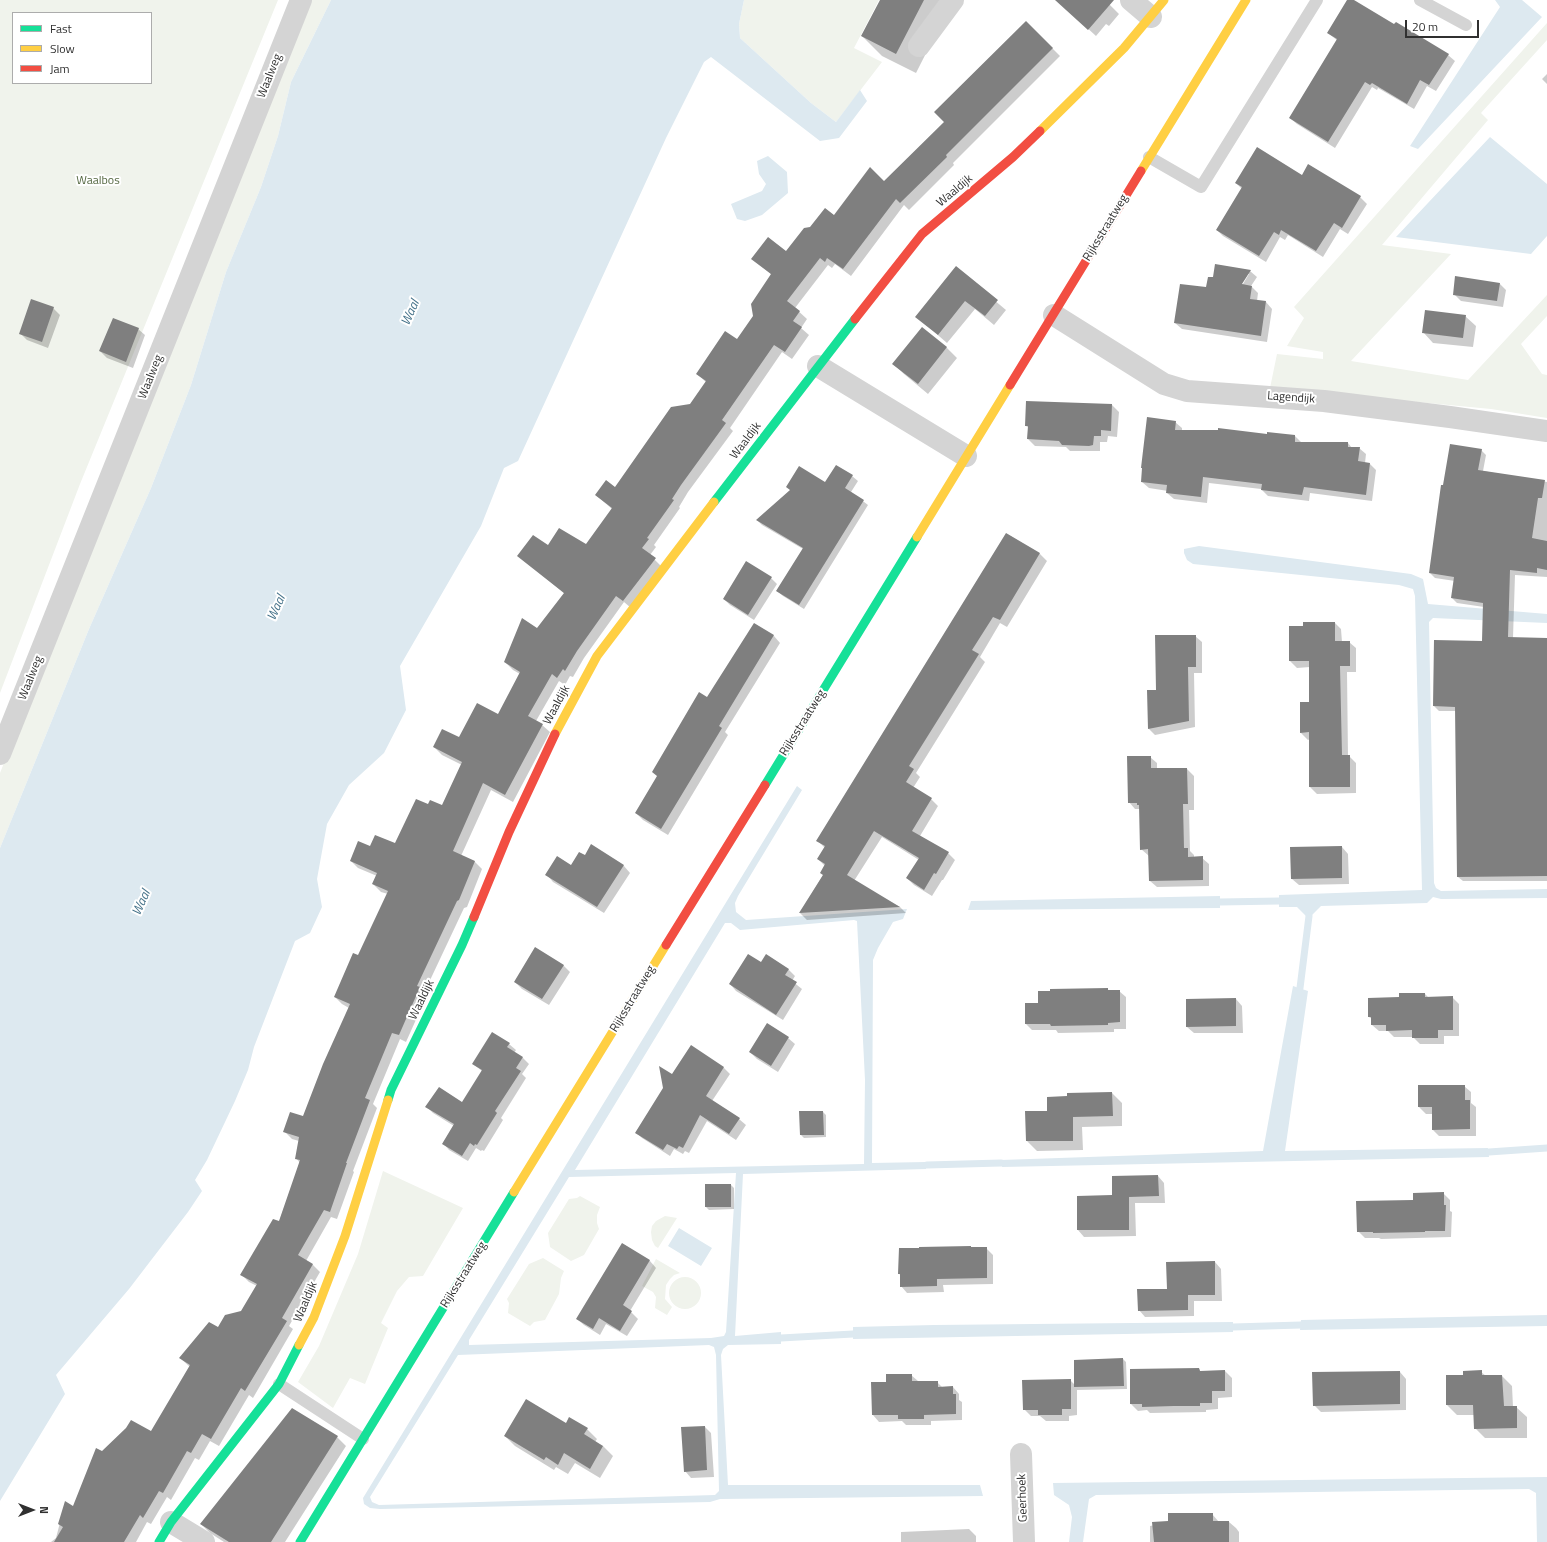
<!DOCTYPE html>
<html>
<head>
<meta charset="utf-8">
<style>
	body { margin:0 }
	#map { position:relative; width:1547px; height:1542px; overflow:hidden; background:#fff; font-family:"Titillium Web",sans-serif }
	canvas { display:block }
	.legend { position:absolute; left:12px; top:12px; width:140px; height:72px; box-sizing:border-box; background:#fff; border:1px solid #acacac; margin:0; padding:5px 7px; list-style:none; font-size:12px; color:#303030 }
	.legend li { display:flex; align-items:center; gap:8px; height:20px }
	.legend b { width:20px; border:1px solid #acacac }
	.north { position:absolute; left:12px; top:1490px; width:40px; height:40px; -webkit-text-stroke:3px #fff; paint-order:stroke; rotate:90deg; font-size:11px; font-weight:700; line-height:16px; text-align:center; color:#303030 }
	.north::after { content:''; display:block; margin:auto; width:14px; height:18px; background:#303030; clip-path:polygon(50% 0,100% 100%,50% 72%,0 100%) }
	.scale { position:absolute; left:1405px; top:20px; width:74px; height:18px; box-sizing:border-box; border:2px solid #303030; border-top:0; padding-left:5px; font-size:12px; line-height:14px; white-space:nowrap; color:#303030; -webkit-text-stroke:3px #fff; paint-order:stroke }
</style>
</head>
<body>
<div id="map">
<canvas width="1547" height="1542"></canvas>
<ul class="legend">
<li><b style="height:5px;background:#16e098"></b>Fast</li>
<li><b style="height:5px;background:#ffcf43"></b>Slow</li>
<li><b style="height:5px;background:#f24e42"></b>Jam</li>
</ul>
<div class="north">N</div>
<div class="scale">20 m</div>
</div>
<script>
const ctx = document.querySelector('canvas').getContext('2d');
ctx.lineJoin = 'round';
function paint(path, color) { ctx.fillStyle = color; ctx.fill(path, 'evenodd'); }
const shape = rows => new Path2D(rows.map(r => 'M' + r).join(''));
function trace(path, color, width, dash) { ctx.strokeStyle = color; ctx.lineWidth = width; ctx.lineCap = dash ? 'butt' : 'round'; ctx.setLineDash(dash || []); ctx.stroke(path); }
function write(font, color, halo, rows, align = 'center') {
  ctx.font = font + ' "Titillium Web",sans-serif'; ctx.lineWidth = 4; ctx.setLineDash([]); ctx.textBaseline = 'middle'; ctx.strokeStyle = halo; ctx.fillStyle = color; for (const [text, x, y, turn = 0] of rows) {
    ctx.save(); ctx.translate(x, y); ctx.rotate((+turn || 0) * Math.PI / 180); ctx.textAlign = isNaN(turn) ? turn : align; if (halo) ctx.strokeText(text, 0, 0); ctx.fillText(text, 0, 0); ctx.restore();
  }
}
paint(shape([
	[0,0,278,0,80,484,0,693],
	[13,13,151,13,151,83,13,83],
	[305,0,331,0,291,82,278,136,261,187,226,272,191,385,151,488,89,629,0,848,0,773],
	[744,0,879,0,854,48,882,62,836,122,811,103,740,38,739,24],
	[1547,23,1547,40,1481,113,1488,120,1382,245,1451,254,1351,361,1468,380,1547,295,1547,316,1521,344,1542,374,1547,375,1547,418,1491,409,1270,388,1277,354,1323,359,1323,352,1287,346,1304,318,1294,307],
	[383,1171,463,1208,423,1276,409,1277,397,1291,381,1323,388,1328,365,1384,350,1378,333,1408,298,1382,319,1346,358,1254],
	[580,1196,600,1207,597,1215,597,1223,599,1229,584,1255,571,1261,550,1247,548,1233,569,1199,577,1198],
	[665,1216,677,1218,658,1248,655,1246,652,1240,651,1232,652,1226,656,1221],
	[543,1258,564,1271,561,1278,559,1294,545,1320,534,1322,530,1326,508,1313,509,1303,507,1299,529,1264],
	[656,1259,680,1273,674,1275,670,1279,666,1285,665,1299,672,1307,667,1315,655,1308,656,1297,653,1292,642,1286],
	'669 1293a16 16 0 1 1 32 0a16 16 0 1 1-32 0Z'
]), '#f0f3ec');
paint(shape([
	[331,0,744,0,739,24,740,38,811,103,836,122,860,90,867,101,839,138,820,141,711,57,704,62,666,138,518,461,504,468,481,526,400,666,406,710,384,753,349,785,327,824,317,879,322,907,310,933,295,941,254,1047,248,1070,235,1101,207,1160,195,1180,202,1191,188,1212,129,1289,56,1375,65,1394,0,1501,0,848,89,629,151,488,191,385,226,272,261,187,278,136,291,82],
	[1495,0,1522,0,1542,17,1418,149,1410,146,1500,7],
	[1490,137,1547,184,1547,236,1531,254,1396,237],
	[768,156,787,172,788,193,762,215,745,221,737,219,731,204,762,191,766,184,759,174,757,161],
	[1199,546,1411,574,1423,579,1428,604,1547,614,1547,623,1433,618,1429,622,1434,883,1436,888,1441,891,1547,889,1547,898,1441,899,1433,897,1427,903,1321,906,1312,915,1306,916,1297,907,1279,907,1279,895,1422,890,1415,596,1413,589,1399,585,1193,564,1187,560,1184,553,1184,549],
	[797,786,802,790,738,896,735,903,736,912,746,920,907,909,903,919,893,922,878,948,873,960,872,1163,926,1162,927,1165,926,1169,743,1174,735,1336,781,1332,781,1344,728,1345,723,1349,721,1355,728,1485,980,1485,983,1496,720,1499,710,1502,380,1509,370,1508,364,1504,363,1498],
	[854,920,857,921,865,1080,864,1164,575,1170,725,923,731,923,740,930],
	[736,1173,726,1332,724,1336,711,1338,469,1345,469,1340,569,1177],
	[709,1345,714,1347,716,1355,719,1491,715,1495,379,1505,372,1502,370,1497,458,1355],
	[1220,896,1220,908,968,910,971,901],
	[1293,986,1308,991,1285,1151,1488,1148,1489,1157,1002,1167,1001,1160,1263,1151],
	[679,1228,712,1248,701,1266,668,1246],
	[1547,1315,1547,1326,1300,1330,1301,1320],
	[1233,1322,1233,1332,853,1339,853,1327,934,1325],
	[1547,1477,1547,1542,1537,1542,1536,1493,1529,1489,1096,1495,1089,1499,1083,1542,1069,1542,1072,1517,1069,1505,1054,1495,1053,1483]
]), '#dde9f0');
paint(shape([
	[881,0,953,0,916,73,882,56,862,36],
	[1072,0,1105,0,1119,14,1109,26,1106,24,1096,36,1072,14],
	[1348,0,1352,0,1394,26,1448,55,1455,61,1436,91,1427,86,1414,109,1378,88,1377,90,1372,87,1335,148,1297,124,1290,118,1338,41,1328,33],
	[1026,22,1060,56,953,163,954,165,909,210,904,205,851,276,835,264,832,268,828,265,795,308,807,319,801,328,809,335,792,359,782,352,730,428,733,431,688,492,679,507,680,508,654,545,656,547,650,555,662,567,631,608,624,602,584,658,573,677,570,676,565,685,559,681,536,721,542,725,550,732,513,802,491,790,461,856,474,861,482,869,467,907,464,908,424,993,427,995,406,1042,400,1039,373,1104,377,1108,353,1171,354,1172,337,1219,331,1217,306,1261,313,1265,320,1272,289,1326,293,1329,253,1398,249,1395,219,1446,210,1441,199,1460,195,1458,171,1500,167,1497,151,1524,147,1522,136,1542,51,1542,56,1538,65,1503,73,1507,102,1452,152,1433,190,1367,180,1358,241,1312,257,1286,249,1282,242,1275,279,1222,300,1163,296,1158,299,1141,292,1139,284,1131,304,1118,349,1008,342,1004,335,997,359,957,388,894,381,892,373,884,377,876,358,868,351,861,371,848,395,845,428,805,443,806,462,765,442,755,434,747,459,739,499,715,520,674,513,670,505,662,538,630,565,594,519,556,549,547,586,546,612,509,596,495,615,488,690,405,707,383,697,374,737,340,754,316,772,275,753,259,786,252,811,228,835,217,884,182,945,122],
	[1547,74,1547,84,1542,79],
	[1309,165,1360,197,1367,204,1348,234,1340,229,1323,257,1288,235,1285,240,1280,237,1266,262,1223,236,1217,230,1242,189,1236,183,1302,176],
	[956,268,1006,310,994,325,975,309,947,343,917,317],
	[1250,271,1257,277,1251,286,1258,293,1257,301,1266,302,1272,309,1267,342,1182,329,1175,323,1207,288],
	[1247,274,1249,274,1240,289,1239,288],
	[1499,283,1506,290,1503,307,1461,301,1454,294],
	[53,308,60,315,48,348,27,340,20,333],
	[1465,316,1476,326,1473,347,1433,343,1423,332],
	[922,328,947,348,957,358,928,394,904,374,894,364],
	[138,329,145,335,133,368,107,358,100,351],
	[1112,405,1119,412,1117,437,1108,436,1107,442,1100,442,1100,451,1070,451,1066,447,1035,446,1028,439,1029,428,1026,426],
	[1175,422,1182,428,1182,431,1295,436,1302,443,1348,443,1352,448,1359,448,1366,454,1365,463,1369,463,1376,470,1372,501,1310,493,1309,501,1268,496,1261,489,1209,483,1207,503,1174,499,1167,493,1168,491,1149,488,1142,482],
	[1481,450,1486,455,1483,471,1547,482,1547,577,1515,575,1513,638,1547,639,1547,881,1463,881,1458,877,1456,711,1439,711,1434,706,1483,642,1484,607,1457,603,1452,598,1455,581,1435,578,1430,573,1444,486],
	[836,466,852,476,858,481,851,492,868,505,804,609,783,596,777,591,803,549,762,525,757,520,791,490,825,484],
	[1007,534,1040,554,1047,561,1007,627,1000,623,980,657,985,662,916,773,920,777,913,788,931,799,938,806,920,836,948,853,955,860,943,880,942,880,932,896,914,885,907,878,919,860,882,837,854,881,900,907,906,913,807,920,800,913,823,875,825,866,818,859,825,848,818,841],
	[771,578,777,584,754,620,730,605,724,599],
	[1335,623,1341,629,1342,642,1349,642,1356,648,1356,672,1347,672,1348,756,1349,756,1356,763,1356,793,1317,794,1310,787,1310,739,1308,740,1301,733,1301,703,1310,703,1310,667,1297,668,1290,661,1290,627],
	[755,624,774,636,780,643,725,732,728,735,668,835,643,820,636,813],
	[1195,636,1202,642,1202,673,1194,673,1195,727,1155,735,1149,729,1157,691],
	[1150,757,1157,763,1157,769,1187,769,1194,776,1194,810,1189,810,1190,851,1194,855,1194,858,1202,858,1209,864,1209,886,1157,887,1150,881,1149,856,1141,849,1140,809,1135,809,1129,802],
	[592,846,624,866,630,873,604,913,553,882,547,875,571,866,585,857],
	[1342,847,1348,854,1349,884,1299,885,1292,879],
	[761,963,788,969,795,976,792,981,802,989,783,1020,736,991,730,984],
	[563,965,570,972,549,1005,522,989,515,982],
	[1107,989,1110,991,1119,991,1126,997,1126,1029,1114,1029,1114,1032,1058,1033,1056,1030,1032,1030,1026,1024,1039,1004],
	[1425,994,1429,998,1452,997,1459,1004,1459,1036,1444,1036,1444,1044,1420,1044,1413,1037,1394,1037,1388,1031,1379,1031,1372,1025,1372,1019,1369,1017,1400,998],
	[1236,999,1242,1006,1243,1033,1194,1033,1187,1027],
	[492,1034,509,1044,516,1050,514,1053,523,1058,529,1064,522,1074,526,1078,501,1118,503,1120,484,1151,482,1150,481,1151,476,1148,468,1161,449,1150,443,1143,454,1126,433,1113,427,1107,463,1103,482,1071,473,1064],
	[788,1038,795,1044,778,1072,757,1059,750,1052],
	[691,1047,724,1068,730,1074,712,1101,739,1119,746,1125,736,1140,707,1121,689,1153,685,1151,683,1154,674,1149,670,1156,642,1138,636,1132],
	[1419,1086,1464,1086,1471,1092,1471,1103,1476,1107,1476,1136,1439,1136,1433,1130,1433,1114,1426,1114,1419,1107],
	[1112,1093,1122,1103,1122,1126,1082,1127,1083,1150,1037,1151,1027,1141,1026,1112,1048,1112],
	[823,1112,826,1115,826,1137,804,1138,801,1135],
	[1158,1176,1164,1183,1165,1203,1135,1203,1136,1236,1084,1237,1078,1230,1113,1196],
	[731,1185,734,1188,734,1209,709,1210,706,1207],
	[1443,1193,1450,1200,1450,1211,1452,1212,1451,1237,1381,1239,1379,1238,1365,1238,1358,1231,1414,1201],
	[623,1244,650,1261,656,1268,630,1311,638,1319,627,1336,606,1324,600,1335,584,1325,577,1319],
	[986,1248,993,1255,993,1284,943,1285,944,1292,907,1293,901,1286,901,1275,899,1274],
	[1215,1262,1221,1269,1222,1301,1194,1301,1194,1316,1145,1317,1139,1310,1168,1290],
	[1123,1359,1126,1362,1127,1389,1077,1390,1077,1415,1069,1416,1069,1421,1046,1421,1040,1416,1031,1416,1024,1409,1070,1380,1075,1385],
	[1199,1369,1201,1372,1225,1371,1232,1378,1232,1397,1218,1398,1218,1409,1206,1410,1206,1412,1150,1413,1147,1410,1138,1411,1131,1404,1131,1370],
	[1400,1372,1406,1379,1406,1410,1321,1412,1314,1405],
	[1481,1372,1486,1376,1502,1376,1512,1386,1513,1407,1516,1407,1527,1417,1527,1438,1485,1438,1475,1428,1474,1415,1457,1415,1447,1405,1464,1376],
	[911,1375,918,1381,937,1382,943,1388,953,1387,959,1394,959,1400,962,1402,962,1420,931,1421,931,1425,906,1425,902,1421,879,1422,873,1415,887,1383],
	[566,1424,587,1429,597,1439,595,1442,603,1446,613,1456,600,1478,575,1463,568,1474,556,1467,554,1470,515,1446,505,1436],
	[705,1427,711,1433,714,1477,691,1478,685,1471],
	[337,1437,346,1446,285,1542,224,1542,210,1533,201,1524],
	[1212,1514,1219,1522,1229,1522,1236,1528,1239,1532,1239,1542,1150,1542,1150,1526],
	[969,1529,976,1536,976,1542,901,1542,901,1532]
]), '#0003');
trace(shape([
	[1220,902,1279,901],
	[1300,988,1309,916],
	[1489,1152,1547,1148],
	[927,1165,1001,1163],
	[1233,1327,1301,1325],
	[781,1338,853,1334]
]), '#dde9f0', 7);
paint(shape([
	[880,0,924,0,896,54,861,36],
	[1055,0,1114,0,1088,30],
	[1347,0,1354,0,1394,24,1396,22,1449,54,1429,85,1420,80,1407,104,1372,83,1370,85,1365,82,1328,142,1289,118,1337,39,1327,33],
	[1026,21,1053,48,946,155,947,157,900,203,896,199,843,269,827,258,825,262,820,258,787,301,800,311,793,321,802,327,785,352,774,345,722,420,726,423,681,485,672,499,674,500,647,538,649,539,642,548,656,558,623,601,616,596,577,651,565,671,563,669,557,678,552,674,528,716,543,724,505,795,483,783,453,851,475,861,459,900,457,901,417,986,420,987,399,1035,392,1033,365,1098,370,1100,346,1163,347,1163,330,1212,324,1210,298,1255,313,1264,282,1318,287,1321,245,1391,241,1388,211,1439,202,1434,191,1453,187,1451,163,1493,159,1491,143,1518,140,1515,124,1542,54,1542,63,1527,58,1524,65,1501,73,1506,96,1448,102,1451,126,1428,131,1420,151,1431,190,1365,179,1358,209,1322,218,1327,225,1315,241,1311,257,1284,240,1275,273,1219,279,1221,300,1160,295,1159,299,1137,283,1132,290,1112,303,1116,323,1064,350,1004,334,997,353,953,358,955,388,891,372,884,377,873,350,861,358,841,370,846,375,835,395,843,416,799,428,804,430,800,442,805,462,762,433,747,442,729,459,737,477,703,498,714,520,672,504,662,522,618,537,628,564,593,517,556,533,535,548,545,559,528,586,544,612,508,595,495,606,480,615,487,671,407,690,404,706,381,696,374,725,331,737,339,753,316,751,304,771,274,751,259,768,237,786,251,804,228,810,227,825,208,834,215,870,167,884,181,944,122,934,112],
	[1257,147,1302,175,1308,164,1361,196,1342,228,1334,223,1316,251,1281,230,1279,235,1274,232,1259,256,1216,230,1242,187,1235,183],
	[1215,264,1251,270,1242,284,1252,286,1250,299,1266,301,1261,336,1174,323,1180,284,1206,287,1208,277,1213,277],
	[956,266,998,300,985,316,965,301,938,335,915,317],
	[1455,276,1500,283,1497,301,1453,295],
	[31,299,54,307,42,342,19,334],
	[1425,310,1466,315,1463,338,1422,333],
	[113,318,139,328,126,362,99,351],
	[922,327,947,347,918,384,892,364],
	[1026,401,1112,404,1111,431,1101,430,1101,436,1094,436,1093,445,1089,446,1062,445,1059,441,1027,439,1028,426,1025,426],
	[1147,417,1176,421,1175,430,1218,430,1218,428,1267,434,1267,432,1295,435,1295,442,1348,442,1348,447,1360,447,1358,461,1370,463,1366,495,1304,487,1302,495,1261,490,1262,484,1203,477,1201,497,1166,493,1167,485,1141,482,1142,468,1141,468],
	[1450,444,1482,449,1478,470,1545,480,1542,498,1538,498,1532,538,1547,541,1547,570,1537,568,1537,573,1510,570,1508,637,1547,638,1547,876,1457,877,1455,707,1433,706,1434,640,1482,641,1483,603,1451,598,1454,577,1429,573,1441,485,1443,485],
	[836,465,853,475,845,488,864,500,799,605,776,591,803,548,756,520,790,490,786,487,799,466,825,482],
	[1006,533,1040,553,1000,620,993,617,972,650,979,654,909,766,914,769,906,782,932,798,912,831,949,852,936,874,934,873,924,890,906,878,919,858,874,831,847,875,900,907,799,913,823,875,820,873,825,864,817,859,825,846,816,841],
	[746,561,772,577,748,615,723,599],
	[1303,622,1335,622,1335,641,1350,641,1350,666,1340,666,1342,755,1350,755,1350,787,1309,787,1309,732,1300,733,1300,702,1309,702,1309,661,1289,661,1289,626,1303,626],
	[754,623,774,635,719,726,722,728,661,829,635,813,657,776,652,772,699,692,707,697],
	[1155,635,1196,635,1196,667,1188,667,1189,721,1148,729,1147,690,1156,690],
	[1127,756,1151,756,1151,768,1187,768,1188,804,1183,804,1184,848,1188,848,1188,857,1203,856,1203,880,1149,881,1148,849,1140,850,1139,805,1137,805,1137,803,1128,803],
	[591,844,624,865,597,907,545,875,557,856,571,865,579,852,585,855],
	[1342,846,1342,878,1291,879,1290,847],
	[535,947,564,965,542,999,514,982],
	[748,954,761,962,766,954,789,969,785,975,797,982,776,1015,729,984],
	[1108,988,1108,990,1120,990,1120,1022,1108,1023,1108,1025,1051,1026,1050,1024,1025,1024,1025,1003,1038,1003,1038,991,1050,991,1050,989],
	[1399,993,1425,993,1425,997,1453,996,1453,1030,1438,1030,1438,1038,1412,1038,1412,1030,1386,1031,1386,1025,1371,1025,1371,1017,1368,1017,1368,998,1399,997],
	[1236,998,1236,1026,1186,1027,1186,999],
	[767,1023,789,1037,771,1066,749,1052],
	[492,1032,510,1043,507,1047,523,1057,516,1068,521,1071,495,1111,497,1113,477,1145,475,1144,474,1146,470,1143,462,1156,442,1144,454,1124,425,1107,439,1087,462,1102,482,1070,472,1064],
	[691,1045,724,1067,706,1096,740,1118,729,1134,700,1115,683,1148,679,1146,677,1149,667,1144,663,1150,635,1133,663,1088,659,1066,672,1074],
	[1418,1085,1465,1085,1465,1100,1470,1100,1470,1129,1432,1130,1432,1107,1418,1107],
	[1112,1092,1113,1116,1073,1117,1073,1141,1026,1141,1025,1111,1047,1111,1047,1097,1067,1096,1067,1093],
	[799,1111,823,1111,824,1135,800,1135],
	[1158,1175,1159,1196,1129,1197,1129,1230,1077,1230,1077,1196,1112,1195,1112,1176],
	[705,1184,731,1184,731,1207,705,1207],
	[1444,1192,1444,1205,1446,1205,1445,1231,1425,1231,1425,1232,1373,1233,1373,1232,1357,1232,1356,1201,1413,1200,1413,1193],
	[622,1243,650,1260,623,1305,632,1311,620,1331,599,1318,593,1329,576,1319],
	[971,1246,971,1247,987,1247,987,1278,937,1279,937,1286,900,1287,900,1274,898,1274,899,1248,919,1248,919,1247],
	[1215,1261,1215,1295,1188,1295,1188,1310,1138,1311,1137,1289,1167,1289,1166,1262],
	[1123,1358,1124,1386,1074,1387,1074,1360],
	[1199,1368,1200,1371,1225,1370,1225,1391,1212,1391,1212,1403,1200,1403,1200,1406,1174,1406,1142,1407,1142,1404,1130,1404,1130,1369],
	[1482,1370,1482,1375,1502,1375,1504,1406,1517,1406,1517,1428,1474,1429,1473,1405,1446,1405,1446,1375,1463,1375,1463,1371],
	[1400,1371,1400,1404,1313,1406,1312,1372],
	[886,1374,912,1374,912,1381,938,1381,938,1387,953,1386,953,1394,956,1394,956,1414,924,1415,924,1419,898,1419,898,1415,872,1415,871,1382,886,1382],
	[1071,1379,1071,1409,1062,1409,1062,1415,1038,1415,1038,1410,1023,1410,1022,1380],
	[526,1399,566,1423,569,1417,588,1428,584,1434,603,1446,590,1469,564,1453,558,1465,546,1457,544,1460,504,1436],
	[292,1408,338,1436,271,1542,229,1542,200,1524],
	[705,1426,707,1470,684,1472,681,1427],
	[1168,1513,1213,1513,1213,1521,1229,1521,1229,1542,1154,1542,1152,1522,1168,1521]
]), '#7f7f7f');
trace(shape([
	[1420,0,1466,25],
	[1149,157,1201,187,1317,0],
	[279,1384,363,1439]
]), '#d4d4d4', 12);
trace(shape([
	[1131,0,1151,17],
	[919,46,953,0],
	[1054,315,1164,384,1187,391,1324,401,1450,417,1547,431],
	[818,366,966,456],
	[0,754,301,0],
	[1021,1454,1024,1542],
	[171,1522,204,1542]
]), '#d4d4d4', 22);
trace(shape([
	[714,502,855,319],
	[765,785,917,537],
	[388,1100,391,1090,462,945,474,917],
	[159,1542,171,1522,279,1384,299,1345],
	[300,1542,514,1192]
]), '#16e098', 9);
trace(shape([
	[1040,131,1124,48,1164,0],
	[1141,171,1246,0],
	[917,537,1010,385],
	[555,734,597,656,714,502],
	[514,1192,666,945],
	[299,1345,314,1317,345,1236,388,1100]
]), '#ffcf43', 9);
trace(shape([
	[855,319,922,234,1013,157,1040,131],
	[1010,385,1141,171],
	[474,917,509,832,555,734],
	[666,945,765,785]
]), '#f24e42', 9);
write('12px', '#303030', '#fff', [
	["Waalweg",270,76,-68],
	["Waaldijk",955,191,-40],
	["Rijksstraatweg",1106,228,-59],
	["Waalweg",151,377,-68],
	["Lagendijk",1291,398,4],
	["Waaldijk",746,441,-53],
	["Waalweg",31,678,-68],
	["Waaldijk",557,705,-62],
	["Rijksstraatweg",803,723,-58],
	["Rijksstraatweg",633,999,-59],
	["Waaldijk",422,1000,-64],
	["Rijksstraatweg",464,1275,-58],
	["Waaldijk",306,1302,-67],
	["Geerhoek",1023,1498,-92]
]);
write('12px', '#556842', '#fff', [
	["Waalbos",98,181]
]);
write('italic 13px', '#46738a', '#fff', [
	["Waal",411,313,-66],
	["Waal",277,608,-66],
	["Waal",142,903,-66]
]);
</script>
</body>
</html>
